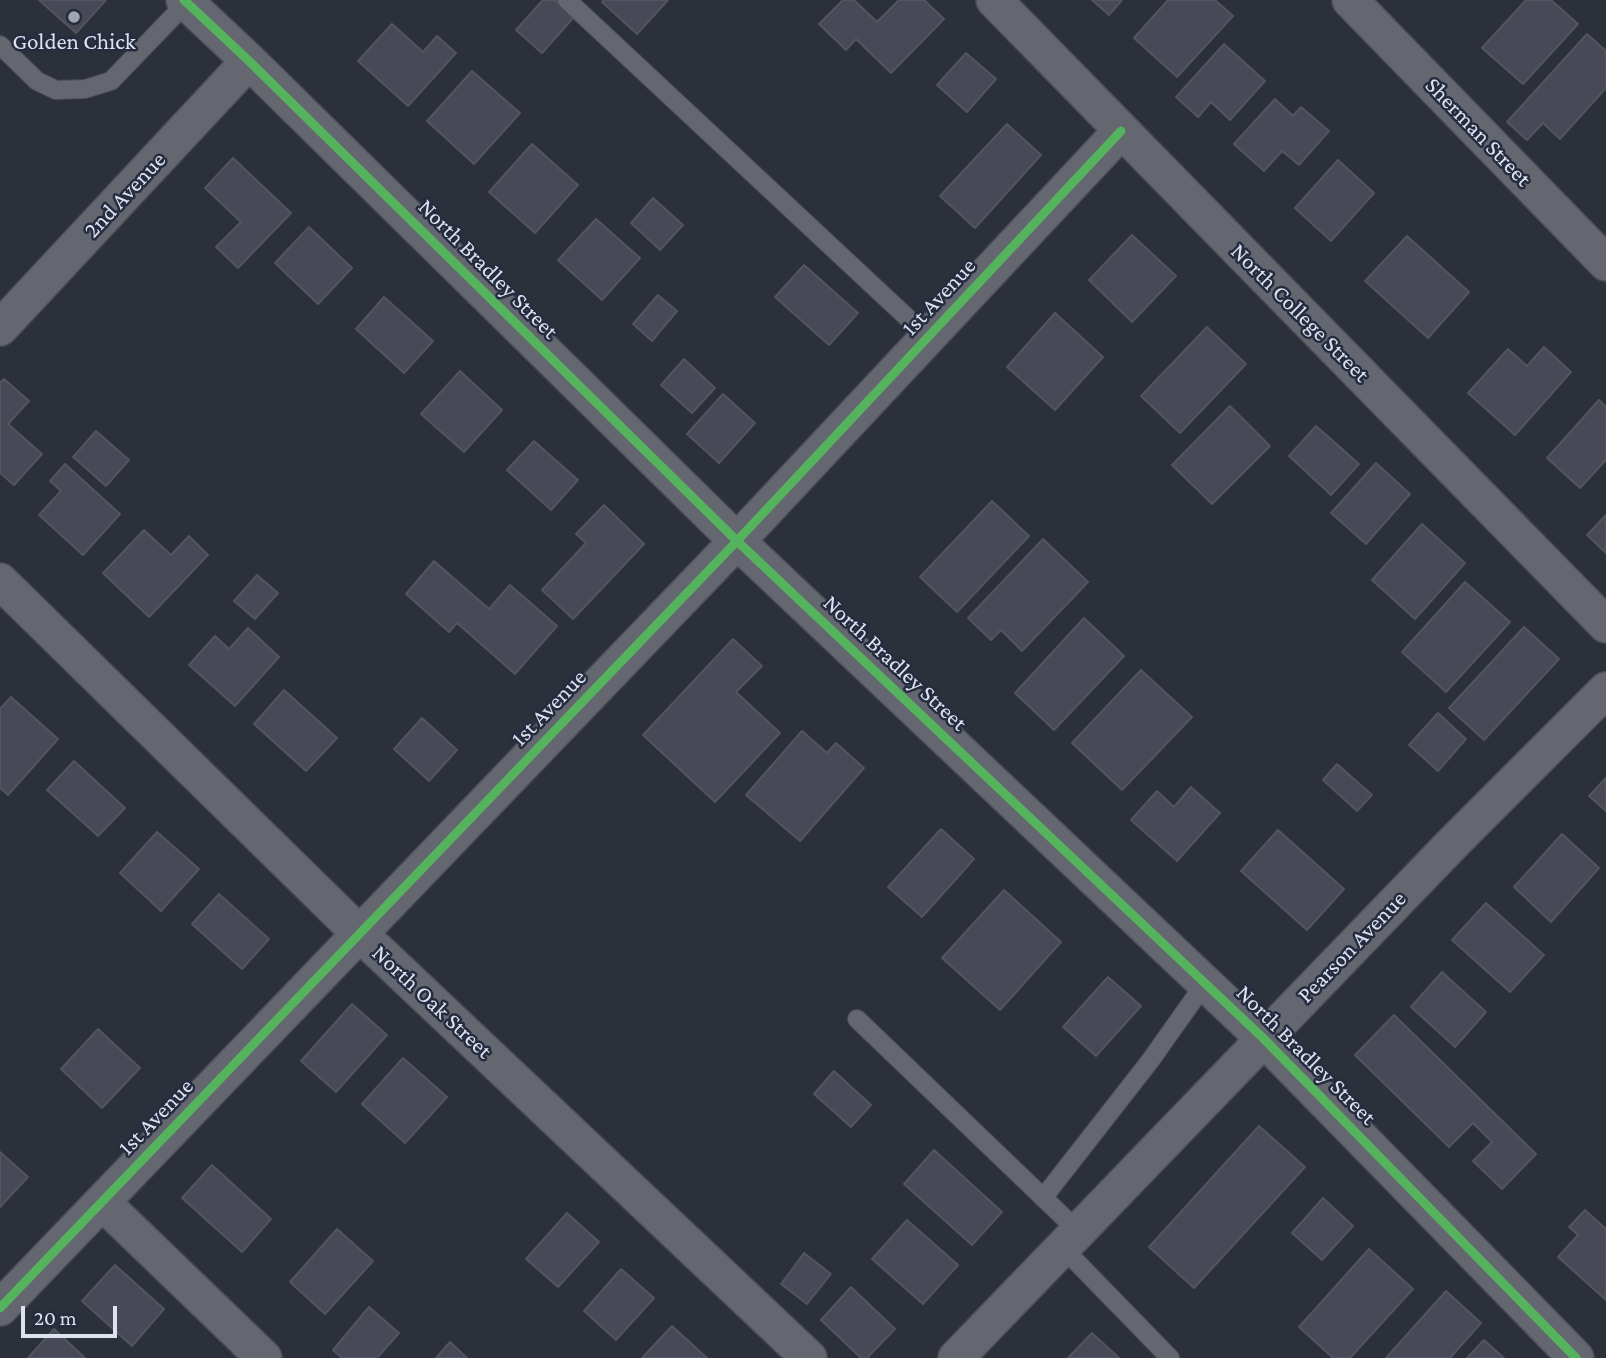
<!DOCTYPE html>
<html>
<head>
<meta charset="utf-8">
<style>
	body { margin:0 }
	#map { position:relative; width:1606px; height:1358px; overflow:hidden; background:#2c303a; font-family:"Crimson Pro",serif }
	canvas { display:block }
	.scale { position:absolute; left:21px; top:1306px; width:96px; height:32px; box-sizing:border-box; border:4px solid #dde2ef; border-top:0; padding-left:9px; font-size:21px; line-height:24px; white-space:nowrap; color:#dde2ef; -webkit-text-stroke:5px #262c40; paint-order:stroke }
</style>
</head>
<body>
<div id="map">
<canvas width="1606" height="1358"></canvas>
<div class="scale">20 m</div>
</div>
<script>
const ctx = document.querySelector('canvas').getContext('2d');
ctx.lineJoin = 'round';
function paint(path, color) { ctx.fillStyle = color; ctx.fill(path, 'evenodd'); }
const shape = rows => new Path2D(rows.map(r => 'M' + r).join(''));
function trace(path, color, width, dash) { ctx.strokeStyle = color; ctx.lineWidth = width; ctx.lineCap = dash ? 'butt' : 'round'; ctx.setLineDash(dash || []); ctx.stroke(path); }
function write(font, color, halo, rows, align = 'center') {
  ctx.font = font + ' "Crimson Pro",serif'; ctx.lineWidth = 5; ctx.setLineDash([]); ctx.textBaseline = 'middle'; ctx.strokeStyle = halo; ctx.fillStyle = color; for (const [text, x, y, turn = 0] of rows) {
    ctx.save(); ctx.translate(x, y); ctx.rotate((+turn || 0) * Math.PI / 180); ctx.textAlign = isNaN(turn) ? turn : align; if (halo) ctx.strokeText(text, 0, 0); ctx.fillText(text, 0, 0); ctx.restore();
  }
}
const building = shape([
	[39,0,106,0,76,33,39,0],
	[543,0,555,0,574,17,542,53,516,30,543,0],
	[604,0,668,0,637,34,602,2,604,0],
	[843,0,854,0,877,22,899,0,924,0,944,19,891,73,856,39,846,50,819,24,843,0],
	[1092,0,1122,0,1109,15,1092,0],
	[1168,0,1215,0,1233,16,1177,77,1134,38,1168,0],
	[1526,0,1551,0,1578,24,1523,84,1482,48,1526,0],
	[392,24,423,52,437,36,456,53,408,106,358,61,392,24],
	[1587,34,1606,51,1606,88,1560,139,1543,123,1527,140,1507,122,1587,34],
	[1224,44,1265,81,1230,120,1211,102,1198,117,1176,97,1224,44],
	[966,53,996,79,967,112,937,85,966,53],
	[472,71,520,113,474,164,427,121,472,71],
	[1275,99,1293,116,1301,107,1329,131,1299,165,1282,151,1264,171,1234,144,1275,99],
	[1007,124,1041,155,975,228,940,196,1007,124],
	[532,144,578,185,535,233,489,192,532,144],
	[233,158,291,213,238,268,216,247,241,222,205,188,233,158],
	[1338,160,1374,193,1331,241,1295,208,1338,160],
	[653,198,683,225,660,250,631,223,653,198],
	[596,219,640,258,602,300,558,260,596,219],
	[309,227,352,268,318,304,275,263,309,227],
	[1132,235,1176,276,1132,322,1089,280,1132,235],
	[1407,236,1469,292,1428,338,1365,281,1407,236],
	[804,265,858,313,829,345,775,297,804,265],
	[658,295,677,311,652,341,633,324,658,295],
	[384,297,433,341,404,373,356,329,384,297],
	[1055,313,1103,357,1055,410,1007,367,1055,313],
	[1207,327,1246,364,1180,433,1141,396,1207,327],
	[1544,347,1571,372,1515,435,1468,393,1508,349,1527,366,1544,347],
	[684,359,715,388,692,413,661,385,684,359],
	[460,371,502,410,464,452,421,414,460,371],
	[4,379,29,401,8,424,42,454,14,485,0,473,0,383,4,379],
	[723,394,755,423,719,463,687,434,723,394],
	[1599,400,1606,407,1606,460,1580,488,1547,458,1599,400],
	[1230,406,1270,446,1212,504,1172,465,1230,406],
	[1316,426,1359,464,1331,495,1289,456,1316,426],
	[96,431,129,460,106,486,73,457,96,431],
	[534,441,578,480,551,510,507,470,534,441],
	[1376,463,1410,494,1366,544,1331,513,1376,463],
	[65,464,120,514,83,555,39,515,61,491,50,481,65,464],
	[992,501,1029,536,957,612,920,577,992,501],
	[604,505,644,544,573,619,542,590,586,543,576,534,604,505],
	[1606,515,1606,553,1587,535,1606,515],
	[1422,524,1465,563,1415,619,1372,580,1422,524],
	[144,530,171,555,189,536,208,555,149,617,103,573,144,530],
	[1043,539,1088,582,1022,651,1001,630,991,640,968,618,1043,539],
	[434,561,489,609,510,585,557,626,515,674,457,623,449,632,406,594,434,561],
	[257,575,278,593,255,619,234,601,257,575],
	[1465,582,1510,622,1446,692,1402,652,1465,582],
	[1084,618,1124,656,1054,730,1015,693,1084,618],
	[1524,627,1559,659,1484,740,1449,708,1524,627],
	[248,628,279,657,235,706,189,665,215,636,229,649,248,628],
	[733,639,762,666,736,692,780,733,715,802,643,735,733,639],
	[1141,670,1192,717,1122,790,1072,743,1141,670],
	[284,690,337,738,306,771,254,724,284,690],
	[11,697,58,739,8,795,0,788,0,709,11,697],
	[1438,713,1466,739,1438,771,1409,745,1438,713],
	[422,718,457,750,429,781,394,749,422,718],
	[802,731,827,753,836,743,864,768,800,841,746,795,802,731],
	[74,761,125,808,98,836,47,790,74,761],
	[1337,764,1372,795,1357,811,1323,780,1337,764],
	[1606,778,1606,811,1589,796,1606,778],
	[1191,787,1220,813,1177,861,1131,820,1157,791,1174,807,1191,787],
	[941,829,974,859,922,917,888,887,941,829],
	[1278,830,1344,889,1307,930,1241,871,1278,830],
	[157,832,199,869,161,911,120,873,157,832],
	[1562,834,1599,868,1551,922,1514,887,1562,834],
	[1004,890,1061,942,1000,1010,942,958,1004,890],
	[219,894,269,939,242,969,192,924,219,894],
	[1486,903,1544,955,1510,992,1452,940,1486,903],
	[1442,972,1486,1012,1455,1047,1411,1007,1442,972],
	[1108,977,1141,1006,1096,1056,1063,1027,1108,977],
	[352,1004,387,1035,336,1092,301,1061,352,1004],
	[1394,1015,1536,1154,1502,1189,1473,1161,1492,1142,1473,1123,1449,1147,1355,1055,1394,1015],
	[98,1029,140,1068,102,1108,61,1069,98,1029],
	[403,1058,447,1097,405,1143,362,1104,403,1058],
	[834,1071,871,1105,851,1127,814,1094,834,1071],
	[1259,1126,1305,1167,1194,1288,1149,1247,1259,1126],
	[934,1150,1002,1212,972,1245,904,1184,934,1150],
	[0,1152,28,1177,0,1207,0,1152],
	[212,1165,271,1219,242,1252,182,1198,212,1165],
	[1323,1198,1353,1226,1322,1260,1292,1233,1323,1198],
	[1585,1210,1606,1229,1606,1300,1558,1257,1578,1235,1569,1227,1585,1210],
	[567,1213,599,1242,558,1287,526,1259,567,1213],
	[907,1220,958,1265,923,1304,872,1259,907,1220],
	[337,1229,373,1261,325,1314,290,1282,337,1229],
	[1369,1249,1413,1289,1350,1358,1333,1358,1299,1327,1369,1249],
	[804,1253,831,1274,807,1304,781,1284,804,1253],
	[115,1265,164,1309,132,1346,82,1301,115,1265],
	[621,1269,654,1298,616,1340,584,1311,621,1269],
	[851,1287,895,1329,867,1358,861,1358,821,1320,851,1287],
	[1446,1291,1481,1323,1450,1358,1386,1358,1446,1291],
	[369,1307,399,1333,377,1358,342,1358,333,1350,369,1307],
	[672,1326,707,1358,642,1358,672,1326],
	[54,1329,85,1358,28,1358,54,1329],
	[1092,1333,1119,1358,1068,1358,1092,1333],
	[1484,1340,1504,1358,1467,1358,1484,1340],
	[450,1342,467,1358,436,1358,450,1342]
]);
paint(building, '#474a56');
trace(building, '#52555e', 2);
const lane = shape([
	[567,0,928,337],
	[0,45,37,81,56,90,85,89,111,81,189,0],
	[857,1019,1078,1231],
	[1043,1198,1150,1061,1206,982],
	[1062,1247,1170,1358]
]);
const street = shape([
	[184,0,249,61,737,541,1263,1038,1576,1358],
	[994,0,1606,625],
	[1350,0,1606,263],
	[0,328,249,61],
	[0,581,359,933,809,1358],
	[102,1202,264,1358],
	[0,1308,737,541,1121,131],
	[956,1358,1453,843,1606,690]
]);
trace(lane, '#4a4d56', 20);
trace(street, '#4a4d56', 38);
trace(lane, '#646770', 18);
trace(street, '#646770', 35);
trace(shape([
	[184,0,249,61,737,541,1263,1038,1576,1358],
	[0,1308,737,541,1121,131]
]), '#56b35d', 9);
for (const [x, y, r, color] of [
	[74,17,7,"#9fa4b0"]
]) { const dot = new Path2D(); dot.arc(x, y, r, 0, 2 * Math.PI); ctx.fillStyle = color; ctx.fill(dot); trace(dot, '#262c40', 2.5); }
write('23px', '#dde2ef', '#262c40', [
	["Golden Chick",74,42]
]);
write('23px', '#dde2ef', '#262c40', [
	["Sherman Street",1478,132,46],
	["2nd Avenue",125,195,-47],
	["North Bradley Street",488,269,45],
	["1st Avenue",939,297,-47],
	["North College Street",1300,313,45],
	["North Bradley Street",895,663,43],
	["1st Avenue",549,708,-46],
	["Pearson Avenue",1352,947,-46],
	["North Oak Street",432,1002,43],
	["North Bradley Street",1306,1055,45],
	["1st Avenue",156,1117,-46]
]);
</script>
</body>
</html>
